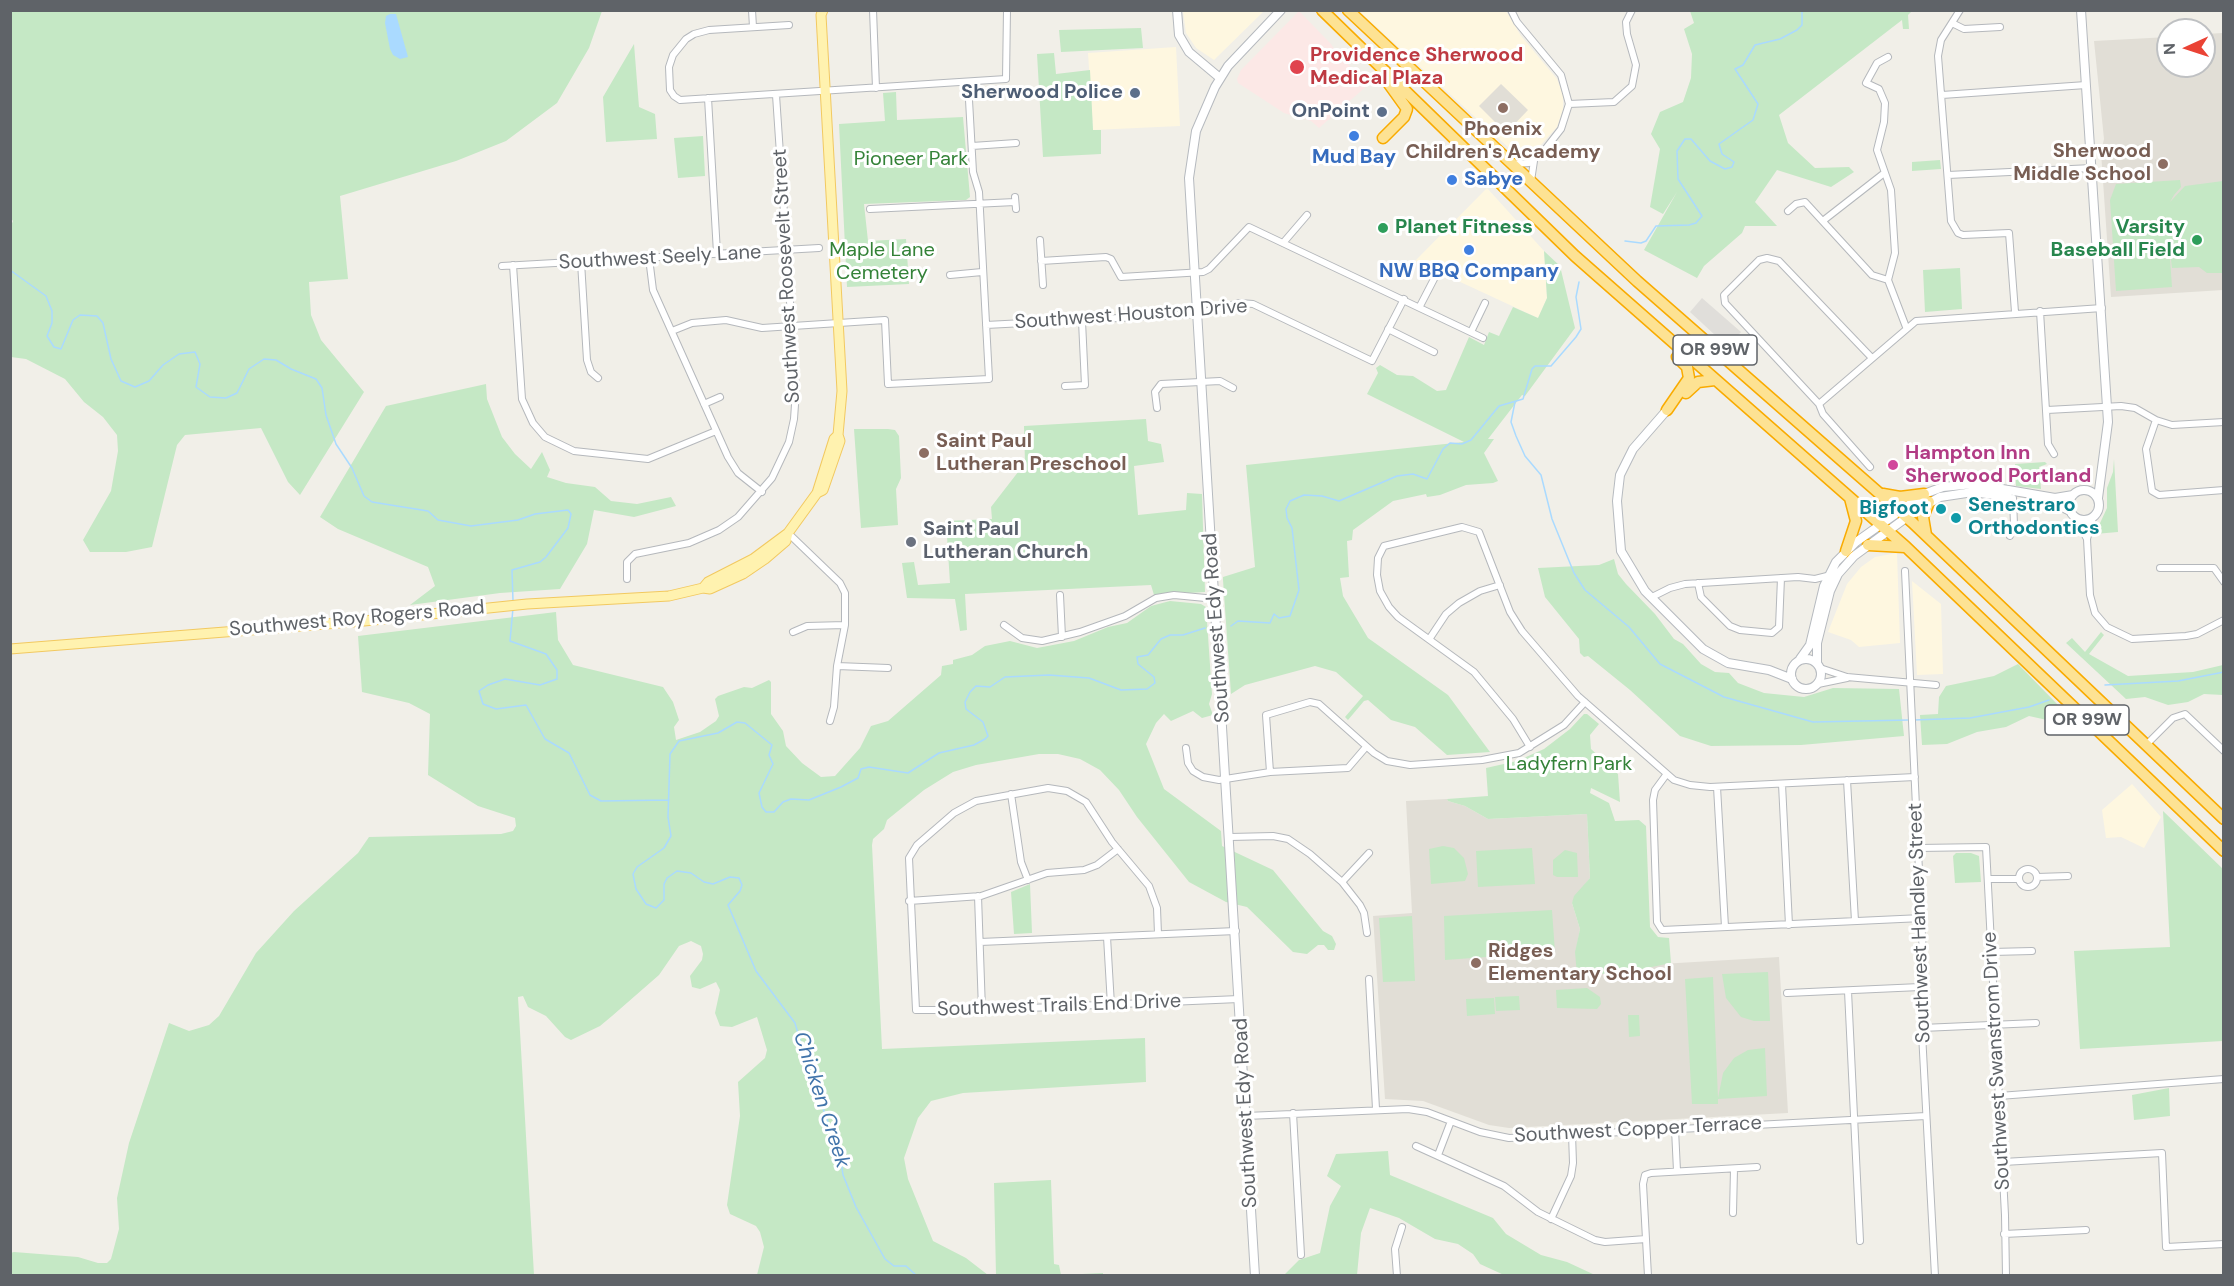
<!DOCTYPE html>
<html>
<head>
<meta charset="utf-8">
<style>
	body { margin:0 }
	#map { position:relative; width:2234px; height:1286px; overflow:hidden; background:#f1efe8; font-family:"DM Sans",sans-serif }
	canvas { display:block }
	.frame { position:absolute; inset:0; border:12px solid #5f6368; pointer-events:none }
	.north { position:absolute; left:2156px; top:18px; width:60px; height:60px; box-sizing:border-box; background:#fff; border:2px solid #bfc1c3; border-radius:50%; rotate:267deg; font-size:16px; font-weight:700; line-height:24px; text-align:center; color:#5f6368 }
	.north::after { content:''; display:block; margin:auto; width:21px; height:27px; background:#ea4335; clip-path:polygon(50% 0,100% 100%,50% 72%,0 100%) }
</style>
</head>
<body>
<div id="map">
<canvas width="2234" height="1286"></canvas>
<div class="frame"></div>
<div class="north">N</div>
</div>
<script>
const ctx = document.querySelector('canvas').getContext('2d');
ctx.lineJoin = 'round';
function paint(path, color) { ctx.fillStyle = color; ctx.fill(path, 'evenodd'); }
const shape = rows => new Path2D(rows.map(r => 'M' + r).join(''));
function trace(path, color, width, dash) { ctx.strokeStyle = color; ctx.lineWidth = width; ctx.lineCap = dash ? 'butt' : 'round'; ctx.setLineDash(dash || []); ctx.stroke(path); }
function write(font, color, halo, rows, align = 'center') {
  ctx.font = font + ' "DM Sans",sans-serif'; ctx.lineWidth = 6; ctx.setLineDash([]); ctx.textBaseline = 'middle'; ctx.strokeStyle = halo; ctx.fillStyle = color; for (const [text, x, y, turn = 0] of rows) {
    ctx.save(); ctx.translate(x, y); ctx.rotate((+turn || 0) * Math.PI / 180); ctx.textAlign = isNaN(turn) ? turn : align; if (halo) ctx.strokeText(text, 0, 0); ctx.fillText(text, 0, 0); ctx.restore();
  }
}
paint(shape([
	[1183,11,1183,10,1264,11,1214,60,1196,48,1186,33],
	[1359,11,1506,11,1521,36,1557,79,1563,95,1563,109,1557,127,1529,158,1521,159],
	[1176,47,1180,126,1093,130,1088,53],
	[1487,188,1544,251,1547,298,1538,318,1415,261],
	[1897,553,1900,643,1859,647,1851,640,1828,632,1847,584,1861,567,1875,557],
	[1912,581,1941,604,1943,674,1917,675],
	[2132,784,2161,817,2144,848,2121,837,2106,838,2102,810]
]), '#fef7e0');
paint(shape([
	[1702,298,1741,332,1728,347,1690,312]
]), '#e0deda');
paint(shape([
	[2223,33,2223,290,2111,297,2101,152,2104,139,2094,41,2168,37,2168,66,2204,66,2204,34],
	[1501,84,1528,110,1506,133,1479,106],
	[1447,799,1448,801,1465,806,1488,819,1587,814,1590,878,1572,903,1580,929,1576,950,1641,969,1661,964,1779,957,1788,1113,1509,1128,1489,1125,1423,1101,1385,1099,1373,916,1412,913,1406,801]
]), '#e1ded6');
paint(shape([
	[1299,11,1331,44,1339,56,1369,84,1319,128,1311,121,1284,113,1238,83,1237,79,1241,70]
]), '#fce8e6');
paint(shape([
	[10,11,602,11,589,48,557,103,506,141,456,161,340,196,348,279,309,282,311,315,321,340,364,392,300,495,288,482,261,428,185,435,177,445,152,547,126,552,90,552,83,540,111,491,118,451,117,435,103,417,84,402,65,379,26,359,11,357,10,228,13,221,10,217],
	[1690,11,1912,11,1908,15,1909,29,1903,29,1902,20,1779,115,1788,143,1815,168,1849,167,1854,172,1831,187,1777,170,1755,202,1777,226,1745,226,1742,233,1704,266,1697,278,1644,250,1677,192,1663,214,1650,207,1660,149,1651,134,1660,112,1683,102,1691,78,1692,54,1684,29,1694,23],
	[1141,28,1143,48,1061,52,1059,30],
	[634,44,639,107,655,114,657,139,606,142,603,97],
	[1054,53,1056,74,1090,70,1093,130,1101,130,1101,154,1043,157,1037,54],
	[896,92,897,120,963,117,970,197,966,200,864,204,868,241,906,239,909,284,847,287,839,124,885,121,883,93],
	[703,136,705,176,678,178,674,138],
	[1940,160,1941,169,1912,171,1912,162],
	[2180,180,2181,187,2174,195,2170,202,2185,186,2223,181,2223,273,2207,273,2199,267,2172,268,2169,244,2172,287,2116,291,2110,200,2116,184],
	[1544,251,1560,266,1575,328,1525,396,1522,395,1488,439,1494,439,1484,453,1498,481,1493,483,1466,485,1440,495,1427,497,1426,494,1393,501,1353,530,1352,540,1347,541,1349,577,1340,578,1343,596,1368,638,1448,695,1490,752,1447,755,1415,727,1391,720,1368,700,1364,701,1348,720,1345,717,1363,696,1336,672,1315,666,1245,685,1231,694,1223,580,1223,577,1255,567,1246,465,1464,442,1367,394,1378,373,1376,368,1380,365,1397,375,1413,376,1437,391,1446,390,1469,337,1484,345,1489,332,1499,336,1513,307,1538,318,1547,298],
	[1960,268,1962,309,1925,312,1923,270],
	[486,384,487,399,502,437,515,454,531,469,542,452,550,470,547,477,566,483,595,487,611,501,637,504,671,497,676,506,634,517,594,510,587,544,560,589,500,593,410,605,435,586,428,567,338,529,320,517,386,406],
	[1146,419,1148,441,1161,444,1164,462,1134,466,1138,515,1186,510,1187,493,1202,494,1205,592,1154,595,1151,585,965,594,967,630,960,631,955,599,907,598,902,563,914,562,918,585,950,583,946,521,992,519,991,507,1025,463,1024,426],
	[854,429,888,429,895,430,899,436,901,478,896,489,898,525,861,528],
	[2114,459,2118,532,2095,534,2107,508,2107,488,2113,472],
	[2045,462,2047,464,2039,467,2041,489,2016,486,2015,464],
	[1614,559,1618,574,1626,584,1655,614,1674,639,1683,644,1701,664,1715,672,1729,673,1738,683,1764,693,1804,697,1833,688,1899,689,1904,736,1801,745,1711,746,1680,736,1630,690,1588,656,1584,657,1580,653,1579,639,1545,597,1538,568,1599,565],
	[1170,601,1201,604,1206,607,1212,694,1209,704,1213,715,1202,718,1193,711,1171,721,1164,714,1156,723,1146,744,1164,789,1221,831,1222,846,1273,870,1323,931,1332,936,1336,944,1334,950,1328,950,1324,945,1318,945,1307,954,1293,952,1247,907,1226,902,1189,882,1137,817,1119,790,1100,770,1080,759,1058,754,1039,754,976,765,953,772,924,790,887,820,884,829,873,839,872,845,882,1049,1145,1038,1146,1082,963,1093,931,1101,918,1118,904,1158,908,1179,933,1241,966,1258,988,1275,757,1275,764,1247,760,1232,756,1226,730,1214,727,1205,740,1116,738,1082,765,1058,767,1050,757,1017,732,1027,720,1026,715,1013,720,990,716,982,700,989,692,987,690,976,702,960,703,954,701,946,691,941,679,946,659,975,612,1016,600,1026,571,1040,565,1037,546,1016,528,1007,523,996,518,997,534,1275,11,1276,10,1253,14,1252,78,1257,98,1263,107,1263,111,1259,119,1229,117,1198,129,1143,169,1023,189,1031,209,1025,219,1016,256,953,294,911,358,853,369,837,501,834,513,831,516,826,515,818,478,806,428,775,430,714,409,703,362,692,358,636,556,612,558,640,573,665,663,687,673,702,679,720,674,727,676,740,700,732,716,721,719,716,715,699,718,696,744,687,752,688,769,680,771,682,771,714,783,731,786,746,802,763,821,777,835,776,860,748,871,726,888,721,941,675,942,666,953,664,953,660,972,655,985,646,1010,641,1037,648,1074,641,1108,627,1127,623,1151,606],
	[2101,632,2104,635,2089,654,2128,676,2193,672,2223,665,2223,695,2204,694,2188,702,2168,705,2145,697,2126,699,2066,643,2072,638,2085,652],
	[2018,664,2059,706,2047,720,2029,716,2006,727,1977,732,1947,744,1922,745,1920,715,1938,714,1939,697,1946,686,1994,676],
	[1584,714,1587,714,1599,724,1590,735,1591,749,1618,774,1620,802,1591,788,1590,793,1609,803,1615,821,1639,820,1646,826,1650,927,1658,937,1669,938,1671,963,1642,969,1641,972,1577,975,1575,952,1580,929,1572,903,1574,896,1590,878,1587,814,1488,819,1465,806,1448,801,1447,799,1488,796,1486,768,1517,761,1544,749,1570,729],
	[2163,811,2223,869,2223,1041,2080,1049,2074,951,2170,947],
	[1443,846,1454,848,1464,858,1468,874,1465,881,1431,884,1429,849],
	[1532,848,1535,884,1478,887,1476,851],
	[1565,850,1577,853,1578,877,1557,877,1553,875,1553,860],
	[1956,853,1971,853,1979,856,1981,882,1955,883,1953,856],
	[1030,884,1032,933,1014,934,1011,892],
	[1552,910,1555,952,1445,960,1444,916],
	[1412,916,1415,981,1383,982,1379,918],
	[1768,972,1770,1021,1754,1021,1741,1017,1726,998,1722,974],
	[1713,977,1718,1098,1723,1073,1734,1058,1748,1050,1765,1048,1767,1096,1718,1099,1718,1104,1692,1104,1685,979],
	[1587,988,1600,997,1601,1004,1597,1009,1557,1008,1556,990],
	[1519,996,1520,1010,1496,1011,1495,997],
	[1494,998,1495,1014,1467,1016,1466,999],
	[1628,1015,1639,1015,1640,1036,1629,1037],
	[2169,1088,2170,1116,2134,1120,2132,1095],
	[1388,1151,1390,1175,1493,1218,1506,1234,1541,1255,1567,1262,1595,1275,1504,1275,1480,1264,1473,1254,1458,1244,1435,1239,1399,1218,1370,1208,1361,1233,1357,1275,1284,1275,1299,1260,1320,1253,1330,1206,1341,1186,1327,1176,1336,1154],
	[1051,1180,1054,1264,1059,1265,1061,1275,1103,1273,1103,1275,996,1275,994,1183]
]), '#c5e8c5');
paint(shape([
	[390,14,396,14,408,57,400,59,393,55,390,49,385,23,386,16]
]), '#aadaff');
trace(shape([
	[1625,241,1641,243,1646,241,1656,226,1689,225,1696,223,1702,216,1678,179,1677,151,1685,139,1691,139,1710,161,1725,169,1732,167,1734,162,1722,154,1719,144,1753,120,1758,104,1735,69,1743,65,1755,45,1780,39,1797,30,1802,25,1802,10],
	[10,270,46,296,52,311,52,323,47,336,54,347,61,349,73,320,80,315,97,316,103,323,111,359,121,381,135,387,149,381,163,365,179,354,195,352,200,364,196,387,210,397,226,398,237,393,249,369,264,359,276,360,291,369,316,379,322,388,326,415,336,444,352,468,364,496,372,502,428,511,438,520,471,526,518,520,535,514,568,510,571,514,568,528,546,557,540,562,512,570,513,601],
	[1515,402,1511,422,1516,436,1525,456,1541,475,1552,519,1574,573,1585,590,1629,627,1660,664,1724,697,1813,722,1909,720],
	[513,608,510,641,546,654,557,670,557,679,540,685,505,679,488,685,479,691,483,704,496,709,526,705,545,739,569,753,590,795,601,801,669,800],
	[1231,626,1238,621,1270,623,1274,614,1279,618,1290,616,1299,590,1292,528,1287,518,1286,509,1290,501,1304,495,1322,496,1339,501,1397,476,1413,474,1427,479,1443,449,1450,443,1462,444,1471,440,1499,406,1523,399,1532,369,1535,366,1551,366,1576,337,1581,329,1576,297,1579,282],
	[2105,685,2178,681,2224,672],
	[1913,720,1970,718,2029,707,2049,700],
	[917,1276,906,1266,894,1266,885,1259,856,1207,843,1175,840,1154,809,1071,795,1023,756,971,728,905,740,891,742,885,739,878,730,877,713,884,704,882,691,873,677,871,667,878,664,884,664,900,656,908,646,904,636,889,633,874,637,867,664,848,671,836,668,817,670,754,679,741,718,733,737,722,745,723,772,745,769,755,773,764,759,793,762,807,766,812,774,812,783,802,791,799,809,800,841,787,858,778,861,769,869,767,908,773,939,753,974,745,985,739,988,736,983,722,966,709,965,702,970,692,976,686,990,687,1005,677,1049,675,1089,678,1121,690,1147,689,1155,683,1154,677,1138,664,1137,657,1148,655,1161,639,1170,635,1183,635,1205,628]
]), '#aadaff', 1.5);
const street = shape([
	[752,10,753,27],
	[873,10,876,88],
	[1511,10,1517,22,1561,75,1569,104,1561,129,1543,152,1529,163,1514,164],
	[1960,10,1941,40,1938,56,1951,221,1958,233,1963,235,2009,233,2015,312],
	[1952,23,1964,29,2000,27],
	[789,25,709,30,694,34,686,39,673,55,669,67,670,90,674,96,680,100,1006,79,1007,10],
	[1888,57,1877,63,1866,83,1879,89,1885,103,1884,122,1877,150,1891,190,1895,253,1888,280,1906,327],
	[1942,95,2086,85],
	[708,98,717,253],
	[1569,104,1614,102,1632,86,1636,65,1627,34,1626,22,1632,10],
	[972,146,1016,143],
	[1948,175,2092,168],
	[1531,181,1534,161],
	[1015,197,1016,209],
	[870,209,1015,202],
	[1788,211,1796,204,1805,202,1872,275,1888,280],
	[1824,220,1883,174],
	[1040,240,1043,285],
	[1283,243,1307,215],
	[649,258,653,290,728,457,738,473,762,492],
	[1041,261,1106,257,1111,259,1121,277,1203,272,1209,269,1249,227,1483,338],
	[581,262,587,360,591,372,598,378],
	[513,265,522,399,533,423,545,437,574,451,648,459,716,431],
	[502,266,819,248],
	[950,275,982,272],
	[1420,306,1434,279],
	[2040,311,2048,444,2054,454],
	[986,325,1196,314,1240,303,1253,304,1372,361,1404,299],
	[1388,329,1434,352],
	[672,331,692,323,726,320,762,328,885,320,888,384,989,379,979,192,973,172,968,82],
	[1471,332,1485,303],
	[1065,386,1085,385,1082,321],
	[704,404,720,397],
	[1819,404,1916,321,2102,308],
	[1157,408,1155,392,1161,384,1220,381,1233,388],
	[2047,410,2121,406,2135,408,2156,420,2172,425,2224,422],
	[2156,420,2146,449,2152,491,2159,495,2224,490],
	[1870,467,1823,414,1819,404,1725,303,1724,295,1759,260,1767,258,1779,261,1871,357],
	[2093,517,2087,539,2090,595,2095,613,2107,627,2132,639,2186,636,2197,634,2224,620],
	[2076,518,2087,539],
	[788,533,840,583,845,593,845,625,837,666,834,707,830,721],
	[2010,536,2014,525,2013,498],
	[2160,568,2214,568,2224,582],
	[1905,571,1923,957,1920,972,1920,996,1935,1276],
	[627,579,627,562,635,554,689,543,719,530,738,517,772,478,789,442,794,419,796,390,776,95],
	[1698,583,1701,597,1730,626,1740,630,1772,633,1779,627,1781,578],
	[1060,595,1062,637],
	[1652,597,1670,588,1685,584,1798,577,1815,579,1827,576],
	[1004,625,1022,638,1042,641,1080,632,1125,616,1156,598,1174,595,1216,599],
	[793,632,807,626,845,625],
	[1430,638,1446,614,1459,603,1480,591,1500,585],
	[837,666,888,668],
	[1820,668,1847,677,1936,685],
	[1818,684,1847,678],
	[2146,745,2173,718,2185,714,2224,751],
	[1530,747,1513,719,1474,672,1398,617,1389,607,1380,591,1377,575,1378,558,1384,546,1462,527,1479,532,1510,612,1522,631,1578,696,1674,780,1690,785,1710,787,1915,777],
	[1186,748,1188,763,1193,771,1203,777,1219,780,1270,772,1348,768,1366,747],
	[1270,772,1266,715,1310,702,1319,704,1374,753,1387,761,1410,765,1482,760,1519,753,1564,725,1585,702],
	[1666,775,1655,790,1653,800,1657,922,1662,930,1922,918],
	[1847,780,1855,921],
	[1782,784,1789,925],
	[1717,787,1725,927],
	[1011,794,1021,862,1028,880],
	[1230,837,1273,836,1288,839,1310,854,1342,882,1360,905,1364,913,1367,933],
	[1918,848,1986,847,2005,1215,2006,1276],
	'2019 878a9 9 0 1 1 18 0a9 9 0 1 1-18 0Z',
	[2037,877,2068,876],
	[1988,879,2018,879],
	[1342,882,1369,853],
	[978,896,982,1010],
	[909,901,981,896,1047,873,1084,870,1097,865,1118,849],
	[1158,934,1157,908,1149,886,1112,842,1086,802,1067,791,1048,788,976,801,954,813,917,845,909,858,916,1010,982,1010,1239,999],
	[1107,937,1111,1005],
	[980,942,1236,931],
	[1992,952,2032,951],
	[1369,979,1376,1109],
	[1848,991,1860,1241],
	[1787,993,1920,987],
	[1922,1028,2036,1023],
	[1999,1096,2224,1079],
	[1293,1113,1301,1255],
	[1246,1116,1408,1109,1427,1112,1480,1132,1509,1138,1926,1116],
	[1675,1129,1677,1171],
	[1416,1146,1504,1186,1538,1212,1595,1240,1605,1242,1646,1239],
	[1438,1155,1451,1121],
	[2003,1162,2162,1153,2166,1247,2224,1244],
	[1733,1213,1734,1169],
	[1551,1219,1571,1176,1573,1163,1572,1134],
	[2004,1234,2086,1230],
	[1397,1276,1395,1249,1402,1227],
	[1648,1276,1643,1184,1645,1175,1651,1173,1757,1167]
]);
const secondary = shape([
	[1177,10,1179,35,1189,52,1220,78],
	[2081,10,2108,422,2098,498],
	[1667,410,1633,449,1620,475,1617,501,1621,551,1645,591,1703,649,1728,663,1769,670,1792,679],
	'2069 505a15 15 0 1 1 30 0a15 15 0 1 1-30 0Z',
	[2033,501,2058,505,2070,511],
	'1791 674a15 15 0 1 1 30 0a15 15 0 1 1-30 0Z',
	[1800,659,1810,645,1824,586,1836,562,1856,542,1924,494,1943,487,1973,484,2055,498,2073,495],
	[1817,663,1817,643,1830,591,1838,574,1854,556,1914,512,1940,497,1973,492,2008,497],
	[1255,1276,1189,178,1196,131,1215,87,1228,66,1281,10]
]);
const primary = shape([
	[817,493,834,439,838,435],
	[703,588,708,582,753,559,788,533],
	[10,649,364,621,527,604,669,596,703,588,710,589,743,574,765,559,786,541,788,533,817,493,823,490,840,441,838,435,842,391,821,15,823,10]
]);
const highway = shape([
	[1322,10,1575,256,1906,547,2224,851],
	[1348,10,1637,281,1912,522,2224,819],
	[1383,138,1404,117,1407,109,1389,84],
	[1686,393,1698,382,1715,380],
	[1667,410,1689,378,1687,367,1677,357],
	[1883,494,1900,497,1924,494],
	[1926,535,1923,517,1929,502],
	[1868,545,1905,547],
	[1846,551,1856,521,1850,498]
]);
trace(street, '#b5b8bc', 8);
trace(secondary, '#b6babf', 10);
trace(primary, '#f2c960', 11);
trace(highway, '#f9ab00', 13);
trace(street, '#fff', 6);
trace(secondary, '#fff', 8);
trace(primary, '#fff2af', 9);
trace(highway, '#fde293', 10);
for (const [x, y, r, color] of [
	[1297,67,8,"#e0444e"],
	[1135,93,6,"#5c6f8a"],
	[1503,108,6,"#8d6e63"],
	[1382,112,6,"#5c6f8a"],
	[1354,136,6,"#3f7fe0"],
	[2163,164,6,"#8d6e63"],
	[1452,180,6,"#3f7fe0"],
	[1383,228,6,"#2e9e5b"],
	[2197,240,6,"#2e9e5b"],
	[1469,250,6,"#3f7fe0"],
	[924,453,6,"#8d6e63"],
	[1893,465,6,"#d1479c"],
	[1941,509,6,"#0f9aa8"],
	[1956,518,6,"#0f9aa8"],
	[911,542,6,"#6b7280"],
	[1476,963,6,"#8d6e63"]
]) { const dot = new Path2D(); dot.arc(x, y, r, 0, 2 * Math.PI); ctx.fillStyle = color; ctx.fill(dot); trace(dot, '#fff', 2); }
for (const [x, y, w] of [
	[1715,350,84],
	[2087,720,84]
]) { const box = new Path2D(); box.roundRect(x - w / 2, y - 15, w, 30, 4.5); ctx.fillStyle = '#fff'; ctx.fill(box); trace(box, '#5f6368', 1.5); }
write('bold 18px', '#5f6368', null, [
	["OR 99W",1715,350],
	["OR 99W",2087,720]
]);
write('bold 20px', '#be3a42', '#fff', [
	["Providence Sherwood",1310,56],
	["Medical Plaza",1310,79]
], 'left');
write('bold 20px', '#4e5e75', '#fff', [
	["Sherwood Police",1123,93],
	["OnPoint",1370,112]
], 'right');
write('bold 20px', '#785e54', '#fff', [
	["Phoenix",1503,130,"center"],
	["Children's Academy",1503,153,"center"],
	["Sherwood",2151,152,"right"],
	["Middle School",2151,175,"right"],
	["Saint Paul",936,442],
	["Lutheran Preschool",936,465],
	["Ridges",1488,952],
	["Elementary School",1488,975]
], 'left');
write('bold 20px', '#366cbe', '#fff', [
	["Mud Bay",1354,158],
	["Sabye",1464,180,"left"],
	["NW BBQ Company",1469,272]
]);
write('20px', '#348238', '#fff', [
	["Pioneer Park",911,160],
	["Maple Lane",882,251],
	["Cemetery",882,274],
	["Ladyfern Park",1569,765]
]);
write('bold 20px', '#27864d', '#fff', [
	["Planet Fitness",1395,228],
	["Varsity",2185,228,"right"],
	["Baseball Field",2185,251,"right"]
], 'left');
write('20px', '#5f6368', '#fff', [
	["Southwest Seely Lane",660,258,-3],
	["Southwest Roosevelt Street",787,276,-93],
	["Southwest Houston Drive",1131,315,-4],
	["Southwest Roy Rogers Road",357,619,-5],
	["Southwest Edy Road",1217,628,-94],
	["Southwest Handley Street",1920,923,-92],
	["Southwest Trails End Drive",1059,1006,-2],
	["Southwest Swanstrom Drive",1997,1061,-93],
	["Southwest Edy Road",1246,1113,-93],
	["Southwest Copper Terrace",1638,1130,-3]
]);
write('bold 20px', '#b23c85', '#fff', [
	["Hampton Inn",1905,454],
	["Sherwood Portland",1905,477]
], 'left');
write('bold 20px', '#0d838f', '#fff', [
	["Senestraro",1968,506],
	["Orthodontics",1968,529],
	["Bigfoot",1929,509,"right"]
], 'left');
write('bold 20px', '#5b616d', '#fff', [
	["Saint Paul",923,530],
	["Lutheran Church",923,553]
], 'left');
write('italic 21px', '#4174aa', '#fff', [
	["Chicken Creek",821,1100,72]
]);
</script>
</body>
</html>
